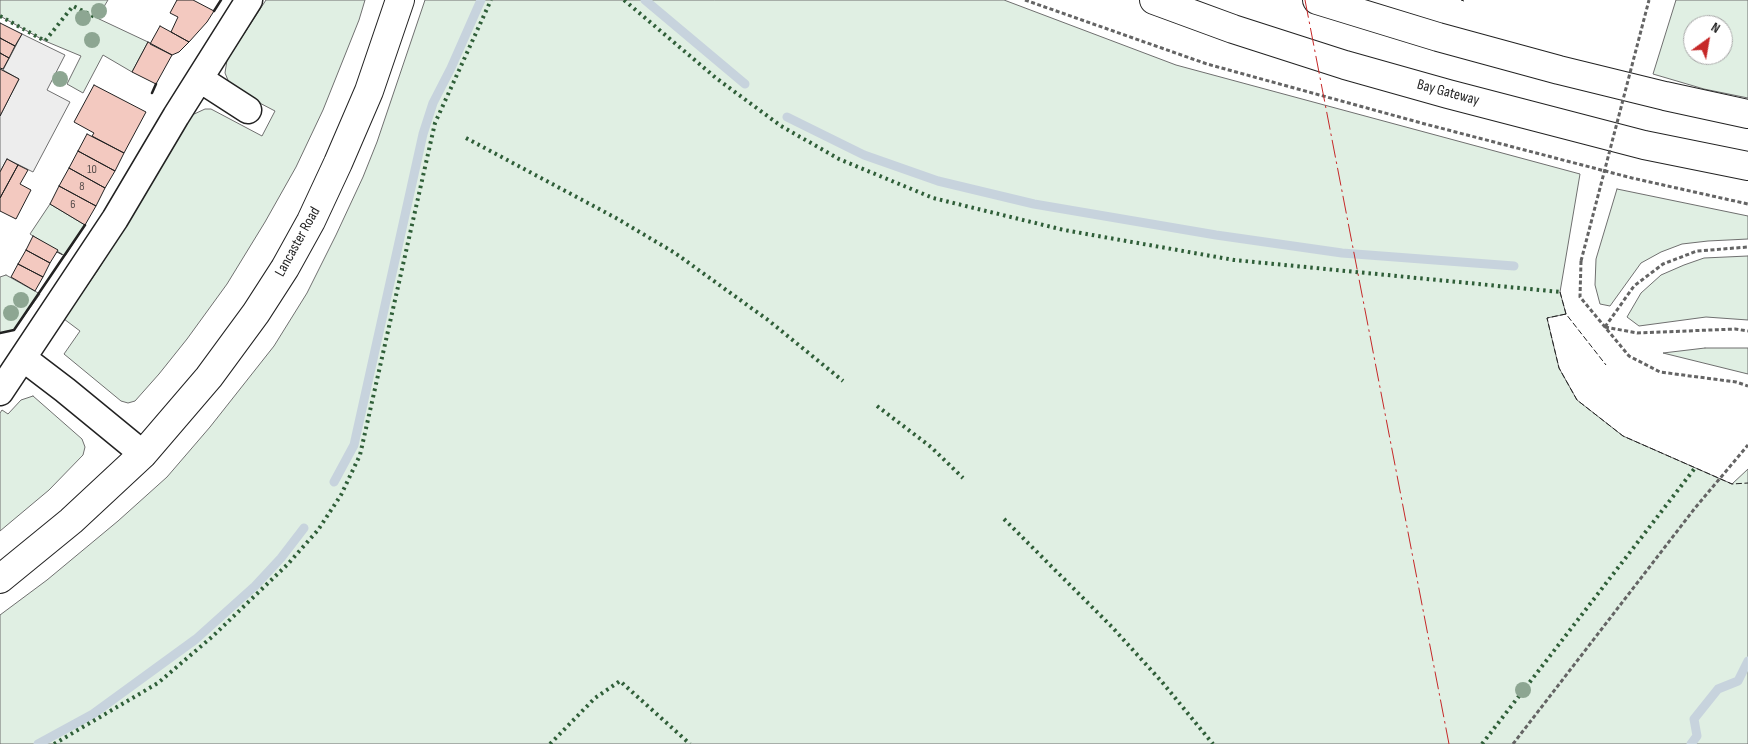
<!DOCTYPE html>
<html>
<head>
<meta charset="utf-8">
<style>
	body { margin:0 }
	#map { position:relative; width:1748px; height:744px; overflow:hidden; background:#fff; font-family:"Sofia Sans Condensed",sans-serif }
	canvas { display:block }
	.north { position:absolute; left:1683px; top:15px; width:50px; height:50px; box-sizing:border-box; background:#fff; border:1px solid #a7a7a7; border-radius:50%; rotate:32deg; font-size:14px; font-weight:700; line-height:20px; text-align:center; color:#222 }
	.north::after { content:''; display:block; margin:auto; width:18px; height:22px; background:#c62828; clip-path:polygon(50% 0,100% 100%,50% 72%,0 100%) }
</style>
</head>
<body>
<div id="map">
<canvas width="1748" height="744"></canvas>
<div class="north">N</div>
</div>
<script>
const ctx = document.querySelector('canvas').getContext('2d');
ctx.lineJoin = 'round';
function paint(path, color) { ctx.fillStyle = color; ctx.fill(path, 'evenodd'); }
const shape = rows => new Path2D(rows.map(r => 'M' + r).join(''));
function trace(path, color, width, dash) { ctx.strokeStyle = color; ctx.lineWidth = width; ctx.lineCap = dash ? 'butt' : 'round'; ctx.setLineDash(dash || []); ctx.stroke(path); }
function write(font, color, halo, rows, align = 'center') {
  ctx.font = font + ' "Sofia Sans Condensed",sans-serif'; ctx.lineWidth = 4; ctx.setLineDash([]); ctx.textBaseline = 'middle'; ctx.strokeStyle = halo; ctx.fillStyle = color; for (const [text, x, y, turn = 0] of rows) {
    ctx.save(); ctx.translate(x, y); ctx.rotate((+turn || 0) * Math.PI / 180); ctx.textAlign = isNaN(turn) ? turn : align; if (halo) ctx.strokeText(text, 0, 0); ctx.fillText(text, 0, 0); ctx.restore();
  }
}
const green = shape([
	[0,0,108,0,97,18,148,42,132,72,103,55,83,93,67,84,81,56,45,41,0,16,0,0],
	[266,0,365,0,359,20,323,110,296,167,265,222,227,284,187,339,159,374,135,401,128,403,121,401,64,354,80,331,64,319,98,270,192,115,205,109,211,109,262,136,275,111,252,99,230,85,225,73,227,60,266,0],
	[425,0,1004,0,1176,65,1580,174,1560,292,1566,314,1547,318,1559,368,1577,400,1623,436,1732,484,1748,469,1748,744,0,744,0,615,47,580,118,521,167,477,210,427,274,346,307,293,336,235,363,177,377,142,425,0],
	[1676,0,1748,0,1748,98,1704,89,1653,74,1676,0],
	[1693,25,1723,25,1723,55,1693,55,1693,25],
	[1617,189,1748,216,1748,239,1708,241,1682,244,1661,252,1641,263,1610,306,1600,304,1595,285,1596,259,1617,189],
	[50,204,85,225,65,256,30,234,50,204],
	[1748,256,1748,320,1706,317,1639,326,1627,317,1641,293,1661,275,1684,265,1704,258,1748,256],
	[6,275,40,294,14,330,0,333,0,277,6,275],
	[1705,348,1748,348,1748,374,1663,353,1705,348],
	[33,396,82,439,85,447,83,455,49,490,0,531,0,413,2,410,8,414,21,400,33,396]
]);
paint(green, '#e0efe3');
trace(green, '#6f6f6f', 1);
const parking = shape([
	[22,34,65,55,47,90,70,102,33,172,7,159,0,172,0,116,19,79,3,70,22,34]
]);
paint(parking, '#ededed');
trace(parking, '#6f6f6f', 1);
trace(shape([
	[645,0,745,84],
	[787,117,864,155,938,181,1034,204,1216,235,1342,253,1514,266],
	[334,482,354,445,423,134,433,103,451,68,481,0],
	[38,744,93,714,196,639,255,586,281,558,304,528],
	[1691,744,1697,736,1694,719,1718,689,1738,681,1748,661]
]), '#c7d3dd', 9);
const building = shape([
	[177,0,193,0,214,11,207,22,189,42,171,32,178,17,170,13,177,0],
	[0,23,22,34,15,46,0,38,0,23],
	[160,26,171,32,189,42,179,52,172,55,150,44,160,26],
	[0,38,15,46,9,58,0,53,0,38],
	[148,42,172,55,156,84,132,72,148,42],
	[0,53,9,58,3,69,0,68,0,53],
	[0,69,19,79,0,116,0,69],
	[94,85,146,112,124,153,92,136,94,133,74,122,94,85],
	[87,134,124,153,115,171,78,151,87,134],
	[78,151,115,171,105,188,69,168,78,151],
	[7,159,18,165,0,198,0,172,7,159],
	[18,165,28,170,20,184,31,190,16,219,0,211,0,198,18,165],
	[69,168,105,188,96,206,59,186,69,168],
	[59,186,96,206,85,225,50,204,59,186],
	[33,236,58,250,50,263,26,250,33,236],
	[26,250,50,263,43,277,18,264,26,250],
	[18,264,43,277,35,291,11,277,18,264]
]);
paint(building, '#f3c9c0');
trace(building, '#222', 1);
const street = shape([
	[200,79,248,110],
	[23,358,65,390,143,454],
	[0,392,115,219,176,116,249,0]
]);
const primary = shape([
	[0,579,71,521,143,454,209,377,256,313,285,268,311,221,338,163,369,91,400,0]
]);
const highway = shape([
	[1154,0,1233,29,1345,65,1448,94,1644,145,1748,166],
	[1317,0,1438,37,1559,70,1665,96,1748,114]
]);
trace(street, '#222', 29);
trace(primary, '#222', 30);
trace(highway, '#222', 30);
trace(shape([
	[1025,0,1207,64,1425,124,1632,178,1748,204],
	[1581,261,1580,297,1629,356,1660,372,1736,382,1748,386],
	[1605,327,1634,286,1663,264,1697,251,1748,247],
	[1605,327,1637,333,1735,329,1748,331],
	[1513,744,1695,508,1748,445]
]), '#646464', 3, [4, 2.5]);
trace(street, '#fff', 26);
trace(primary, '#fff', 28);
trace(highway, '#fff', 28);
trace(shape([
	[1581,261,1649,0]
]), '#646464', 3, [4, 2.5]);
trace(shape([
	[624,0,716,78,781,126,839,159,933,198,1064,230,1234,260,1560,292],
	[0,16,45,41,73,6,97,18],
	[466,138,616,218,675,253,768,320,843,381],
	[877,406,931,447,963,478],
	[1004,519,1112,627,1162,682,1213,744],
	[54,744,158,683,213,636,288,564,318,530,341,495,360,455,435,123,491,0],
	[550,744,595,698,620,681,690,744],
	[1482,744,1695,468]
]), '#2f5e38', 4, [2.5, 4]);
trace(shape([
	[1461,0,1464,1],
	[57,252,65,256],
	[1560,292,1566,314,1606,365],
	[1566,314,1547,318,1559,368,1577,400,1623,436,1732,484,1748,483]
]), '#222', 1, [6, 2.5]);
trace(shape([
	[214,11,221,0],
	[152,93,156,84],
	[0,333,14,330,85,225]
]), '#222', 2.5);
trace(shape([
	[1305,0,1449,744]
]), '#c62828', 1, [18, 4, 2.5, 4]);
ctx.fillStyle = '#8da692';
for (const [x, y] of [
	[99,11],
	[83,18],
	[92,40],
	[60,79],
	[21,300],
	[11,313],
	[1523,690]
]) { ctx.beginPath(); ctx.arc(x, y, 8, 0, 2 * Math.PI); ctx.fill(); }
write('12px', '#564c4a', null, [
	["10",92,170],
	["8",82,187],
	["6",73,205]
]);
write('15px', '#222', '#fff', [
	["Bay Gateway",1448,93,15],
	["Lancaster Road",298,242,-61]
]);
</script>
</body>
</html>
